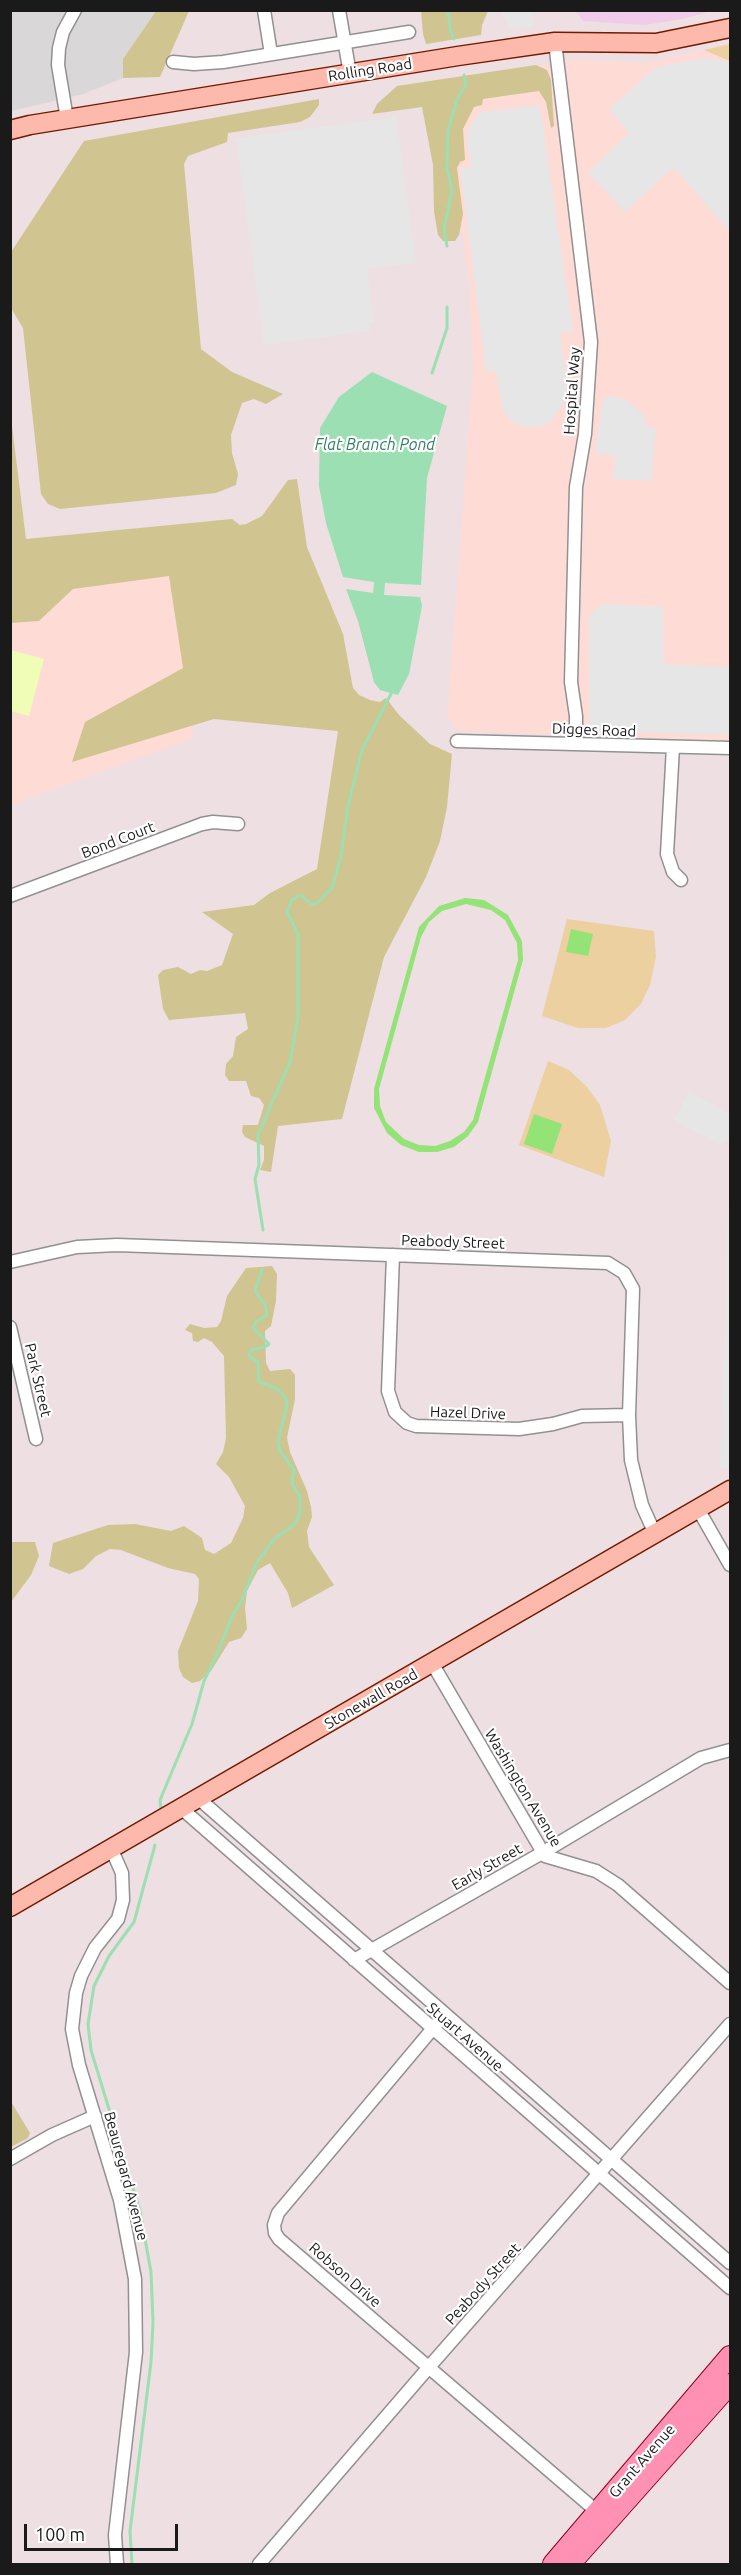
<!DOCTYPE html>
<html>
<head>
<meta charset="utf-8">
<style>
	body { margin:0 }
	#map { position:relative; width:741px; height:2575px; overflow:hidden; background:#eddfe2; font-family:Ubuntu,sans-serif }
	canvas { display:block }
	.frame { position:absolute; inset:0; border:12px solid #1a1a1a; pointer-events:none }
	.scale { position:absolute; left:24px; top:2524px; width:154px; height:27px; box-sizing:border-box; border:3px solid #1a1a1a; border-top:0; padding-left:8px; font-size:18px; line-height:21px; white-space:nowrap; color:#1a1a1a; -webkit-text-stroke:4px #fff; paint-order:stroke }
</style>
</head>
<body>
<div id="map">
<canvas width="741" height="2575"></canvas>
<div class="frame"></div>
<div class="scale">100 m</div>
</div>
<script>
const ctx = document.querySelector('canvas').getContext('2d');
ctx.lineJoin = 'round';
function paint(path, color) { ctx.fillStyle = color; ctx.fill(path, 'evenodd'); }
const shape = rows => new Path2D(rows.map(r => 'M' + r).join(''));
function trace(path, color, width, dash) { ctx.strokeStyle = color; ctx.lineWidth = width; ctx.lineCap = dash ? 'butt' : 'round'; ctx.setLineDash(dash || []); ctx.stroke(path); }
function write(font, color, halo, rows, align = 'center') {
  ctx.font = font + ' Ubuntu,sans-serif'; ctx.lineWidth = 4.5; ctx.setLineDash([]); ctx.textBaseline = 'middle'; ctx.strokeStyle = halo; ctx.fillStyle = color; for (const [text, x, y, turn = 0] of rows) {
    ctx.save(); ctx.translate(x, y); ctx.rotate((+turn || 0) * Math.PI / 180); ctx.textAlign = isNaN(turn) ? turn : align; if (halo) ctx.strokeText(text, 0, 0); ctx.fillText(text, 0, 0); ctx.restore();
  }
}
paint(shape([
	[11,11,156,11,123,59,123,78,83,94,11,111]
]), '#d9d7d8');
paint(shape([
	[704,11,705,13,682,19,645,25,583,21,576,11]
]), '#f0ccea');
paint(shape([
	[730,44,730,741,458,731,447,717,473,370,469,280,440,83,576,59,647,63],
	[173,568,193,738,11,805,11,587]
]), '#ffdbd6');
paint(shape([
	[730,44,730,61,704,50],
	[567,919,654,931,656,957,650,985,641,1004,625,1020,606,1028,578,1028,542,1016],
	[548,1061,569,1070,587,1087,600,1105,611,1141,604,1177,519,1145]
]), '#ecd0a0');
paint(shape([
	[156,11,189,11,160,77,123,78,123,59],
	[421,11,421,10,488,11,482,25,481,35,426,44,423,34],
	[536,65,547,70,551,80,554,126,551,128,546,102,539,91,483,99,482,105,474,107,463,129,465,160,460,162,457,168,463,214,459,235,455,241,443,241,438,235,434,211,433,165,422,107,372,114,377,104,397,86],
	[319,99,319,105,310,117,300,122,228,133,227,142,188,156,184,164,201,349,232,372,283,394,266,404,254,399,242,403,231,435,232,453,238,474,236,485,216,493,60,509,48,504,41,494,23,328,11,308,11,252,84,141],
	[11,418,26,539,232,519,240,525,246,524,262,516,288,480,297,479,307,547,343,634,353,688,359,695,370,700,380,702,386,698,399,715,430,744,452,754,447,807,440,841,426,877,384,957,342,1119,278,1126,271,1172,260,1170,264,1160,264,1146,245,1137,242,1132,243,1125,258,1125,264,1105,259,1098,251,1096,246,1081,229,1081,225,1075,226,1064,233,1056,236,1037,248,1029,245,1013,169,1020,163,1009,158,975,163,970,178,967,191,974,200,970,207,971,222,965,233,934,202,912,254,905,270,893,317,869,338,731,214,719,72,762,85,722,183,668,169,576,73,589,39,621,11,623],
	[272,1266,277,1274,276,1301,271,1326,265,1331,266,1363,270,1371,290,1369,295,1375,295,1399,287,1438,290,1452,307,1491,311,1507,312,1517,307,1531,309,1547,334,1585,292,1608,288,1593,270,1563,258,1570,247,1591,245,1608,247,1629,241,1638,229,1642,211,1671,200,1681,192,1683,183,1677,179,1668,178,1651,198,1601,199,1579,195,1574,168,1568,121,1550,110,1549,96,1556,83,1569,69,1574,49,1566,53,1543,108,1525,135,1524,171,1531,184,1526,202,1538,205,1550,214,1554,231,1543,243,1518,245,1506,229,1477,216,1464,223,1452,226,1438,224,1356,212,1342,204,1338,198,1342,193,1341,192,1333,185,1330,190,1324,204,1328,217,1327,221,1321,227,1296,246,1268],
	[11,1542,35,1542,39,1556,31,1575,11,1602],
	[10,2100,30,2133,28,2138,11,2147]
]), '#d0c590');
paint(shape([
	[11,650,44,659,29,716,11,711]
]), '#effdb6');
paint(shape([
	[465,898,484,900,508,915,522,941,523,960,478,1122,468,1136,454,1147,437,1152,419,1152,401,1145,387,1133,374,1108,374,1089,419,927,439,906],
	[466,904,491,910,505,920,517,943,518,960,473,1120,464,1132,450,1141,435,1146,419,1145,404,1139,386,1122,380,1106,379,1089,421,937,429,922,442,911],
	[571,929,593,934,588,956,566,952],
	[534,1114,562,1124,552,1154,524,1144]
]), '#93e376');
paint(shape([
	[500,11,533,11,534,26,510,29],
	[705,58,730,62,730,232,673,167,625,212,588,173,629,133,609,109,656,67],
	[540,105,573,332,560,333,567,386,563,404,551,421,542,426,529,427,519,425,509,419,503,409,495,370,486,372,460,168,471,167,467,141,469,127,480,112],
	[396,117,416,263,367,269,374,322,369,323,370,331,264,345,236,138],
	[612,396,627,400,645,417,646,427,656,428,651,481,613,479,615,456,595,453,603,399],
	[602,604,663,607,664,664,730,667,730,735,594,731,589,727,589,615],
	[689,1091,729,1114,730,1143,727,1141,720,1145,674,1120],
	[728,1206,730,1206,730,1468,720,1468]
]), '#e6e6e6');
paint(shape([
	[372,372,447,406,427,478,421,585,385,583,384,595,420,597,422,606,409,674,398,695,380,690,374,682,358,621,346,589,373,593,374,582,343,577,326,523,319,486,320,428,339,397]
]), '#9bdfb2');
trace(shape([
	[448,10,450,30,454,39],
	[447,246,444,229,452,190,447,168,448,130,458,97,466,85,464,75],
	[432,373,447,328,447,307],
	[263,1230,255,1179,259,1165,258,1135,290,1062,298,1017,298,934,287,912,292,900,298,896,302,896,311,904,317,903,332,888,341,856,348,806,362,750,392,692],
	[161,1809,160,1800,192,1724,204,1681,217,1654,232,1616,242,1600,256,1564,274,1539,294,1525,300,1513,300,1497,292,1484,294,1470,280,1451,278,1441,287,1405,286,1398,276,1388,259,1382,258,1362,249,1356,251,1350,265,1347,269,1344,253,1328,256,1322,267,1315,265,1305,255,1291,262,1269],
	[132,2564,130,2531,151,2362,153,2323,151,2272,140,2211,91,2050,88,2024,94,1986,109,1956,134,1922,155,1845]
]), '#9bdfb2', 3);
const street = shape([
	[264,10,271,54],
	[339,10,350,74],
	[555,42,591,342,585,434,576,487,571,682,576,716,576,744],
	[173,62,194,64,223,62,409,32],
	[67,119,58,65,59,48,63,32,75,10],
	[457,741,730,748],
	[673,747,667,854,673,872,681,880],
	[10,896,202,824,213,822,238,824],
	[393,1255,388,1391,395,1412,407,1423,416,1426,519,1429,553,1424,582,1416,629,1415],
	[10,1262,77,1247,117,1245,608,1263,624,1273,633,1289,629,1415,631,1460,642,1505,655,1534],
	[10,1327,36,1439],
	[698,1509,730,1565],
	[432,1663,545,1856,596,1871,618,1885,730,1983],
	[198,1798,730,2263],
	[181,1808,730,2288],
	[111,1848,122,1873,123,1900,118,1919,95,1948,81,1976,76,1993,72,2029,79,2065,120,2200,135,2279,136,2352,115,2535,117,2564],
	[354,1960,542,1853,701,1758,730,1750],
	[445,2014,278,2213,274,2225,275,2233,279,2239,601,2515],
	[10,2159,52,2135,95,2116],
	[259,2564,429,2367,730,2024]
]);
const secondary = shape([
	[10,130,30,125,458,56,555,42,656,43,730,28],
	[10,1907,730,1490]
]);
const primary = shape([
	[553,2564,730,2356],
	[570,2564,730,2384]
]);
trace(street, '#919191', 15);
trace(secondary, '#731a00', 21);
trace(primary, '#91001f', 22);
trace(street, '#fff', 12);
trace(secondary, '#fdbaac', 18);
trace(primary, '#ff92b4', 20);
write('15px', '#1a1a1a', '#fff', [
	["Rolling Road",370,70,-9],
	["Hospital Way",572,391,-86],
	["Digges Road",594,730,2],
	["Bond Court",118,840,-21],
	["Peabody Street",453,1242,2],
	["Park Street",38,1380,77],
	["Hazel Drive",468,1413,2],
	["Stonewall Road",371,1699,-30],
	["Washington Avenue",523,1788,59],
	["Early Street",487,1867,-30],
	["Stuart Avenue",465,2037,41],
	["Beauregard Avenue",126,2176,75],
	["Robson Drive",345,2275,41],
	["Peabody Street",483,2284,-48],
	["Grant Avenue",642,2461,-49]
]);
write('italic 16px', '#338062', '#fff', [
	["Flat Branch Pond",375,445]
]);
</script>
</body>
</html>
